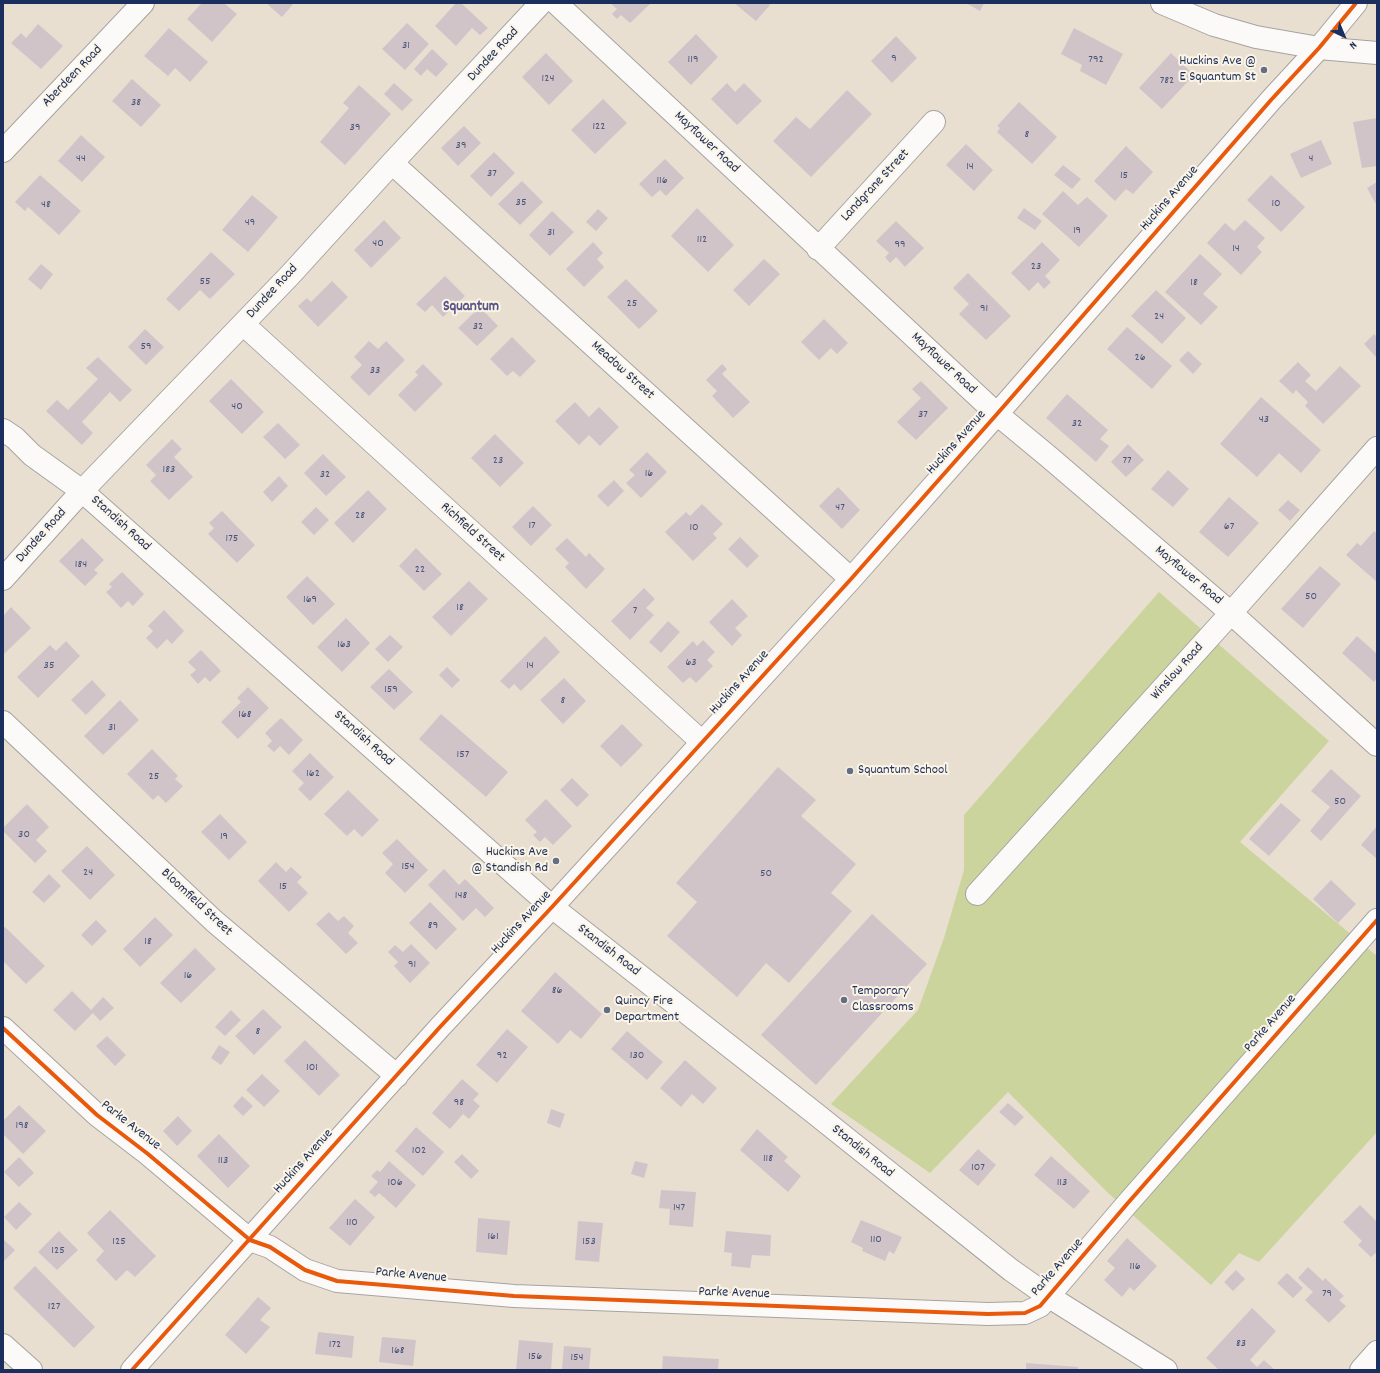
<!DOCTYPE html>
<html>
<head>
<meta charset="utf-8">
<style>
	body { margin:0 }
	#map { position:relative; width:1380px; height:1373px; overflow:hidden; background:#e8dfd0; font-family:Dekko,sans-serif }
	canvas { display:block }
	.frame { position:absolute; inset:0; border:4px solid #1b2f5e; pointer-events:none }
	.north { position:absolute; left:1324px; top:16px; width:40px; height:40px; -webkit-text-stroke:3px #fcf5e5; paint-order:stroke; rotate:136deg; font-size:11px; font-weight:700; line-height:16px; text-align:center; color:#1b2f5e }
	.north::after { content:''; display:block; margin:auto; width:14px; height:18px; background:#1b2f5e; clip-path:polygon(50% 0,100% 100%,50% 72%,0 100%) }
</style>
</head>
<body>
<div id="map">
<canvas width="1380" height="1373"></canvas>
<div class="frame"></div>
<div class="north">N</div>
</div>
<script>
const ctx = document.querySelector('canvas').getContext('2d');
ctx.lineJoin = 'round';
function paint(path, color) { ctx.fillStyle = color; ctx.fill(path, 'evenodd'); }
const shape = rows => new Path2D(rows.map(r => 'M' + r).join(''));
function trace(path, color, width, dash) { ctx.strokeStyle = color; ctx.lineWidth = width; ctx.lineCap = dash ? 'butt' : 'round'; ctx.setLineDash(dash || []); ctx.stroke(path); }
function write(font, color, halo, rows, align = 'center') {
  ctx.font = font + ' Dekko,sans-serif'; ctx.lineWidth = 4; ctx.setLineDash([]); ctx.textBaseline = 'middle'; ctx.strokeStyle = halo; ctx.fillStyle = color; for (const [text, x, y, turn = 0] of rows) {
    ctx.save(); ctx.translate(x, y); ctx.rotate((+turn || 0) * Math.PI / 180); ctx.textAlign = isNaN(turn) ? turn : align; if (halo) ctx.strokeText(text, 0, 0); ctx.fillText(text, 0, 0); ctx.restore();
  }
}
paint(shape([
	[1159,592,1329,741,1240,842,1377,956,1377,1132,1259,1262,1239,1253,1211,1285,1107,1192,1008,1092,930,1173,831,1104,918,1010,944,938,964,870,964,815]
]), '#cad49c');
paint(shape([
	[202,3,224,3,237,14,212,42,187,19],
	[266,3,294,3,282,17],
	[456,3,461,3,488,28,480,35,472,28,456,46,435,26],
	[610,3,651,3,630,23,621,15,617,19,612,14,617,9],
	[734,3,768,3,770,5,756,21],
	[966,3,984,3,980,11],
	[407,23,429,44,405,70,382,49],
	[38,24,63,46,41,69,11,43,21,33,26,38],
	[169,28,208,62,190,82,175,68,168,76,144,56],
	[1074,28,1123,54,1106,85,1080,71,1082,65,1061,54],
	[696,34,718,57,691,85,668,62],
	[896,36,917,58,892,83,871,61],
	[432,49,448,64,436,77,427,69,421,76,414,69],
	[546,53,573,81,549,105,522,77],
	[1171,53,1194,75,1162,109,1139,88],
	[132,79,161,105,141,127,112,101],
	[394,83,413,100,402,111,384,94],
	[727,83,735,92,744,83,762,101,737,125,711,99],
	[359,85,391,114,345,165,320,142,349,108,343,103],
	[847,90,872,114,811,177,773,141,796,117,810,129],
	[603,99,627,123,595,154,571,130],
	[1019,102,1057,137,1032,164,997,132,1000,128,997,126],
	[1377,118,1377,166,1362,168,1353,122],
	[464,126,481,143,458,166,441,148],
	[81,135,105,157,82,182,58,161],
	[1321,140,1332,164,1301,178,1290,154],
	[966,144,993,170,974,191,946,165],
	[1126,146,1153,172,1133,194,1126,189,1115,201,1094,181],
	[494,152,515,173,491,197,470,176],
	[665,159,684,178,666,196,660,190,652,197,639,184],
	[1063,165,1081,179,1072,189,1054,175],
	[40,175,81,211,59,235,28,207,25,211,15,202],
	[1271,175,1305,207,1281,232,1247,200],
	[522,181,543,202,520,225,498,204],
	[1377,182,1377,206,1367,188],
	[1063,191,1078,205,1087,197,1108,216,1079,247,1042,214],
	[252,195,278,217,248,252,222,230],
	[697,208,734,245,708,272,671,236],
	[1024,208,1042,221,1035,230,1017,218],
	[598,209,608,218,596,231,586,222],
	[552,211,574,232,550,256,529,235],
	[384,220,401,238,371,268,354,250],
	[1245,220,1265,238,1257,247,1262,252,1241,275,1207,243,1225,223,1234,231],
	[896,221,924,248,905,267,896,257,890,263,885,257,889,253,876,241],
	[593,242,603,253,597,259,604,267,584,287,566,269],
	[1042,242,1060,260,1045,276,1051,282,1044,289,1038,282,1029,291,1011,273],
	[211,252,235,274,210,299,200,290,179,311,166,299],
	[1200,254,1222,274,1203,294,1218,307,1201,325,1165,292],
	[764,259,780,274,749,306,733,290],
	[41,264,53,274,41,290,28,279],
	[968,273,1011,316,986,340,959,314,969,304,953,288],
	[445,276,465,296,443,317,432,305,425,312,416,304],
	[626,279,658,311,639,329,607,297],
	[332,281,348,297,318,327,298,306,307,298,311,302],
	[1156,290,1186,318,1162,344,1131,316],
	[480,307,498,326,477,346,458,328],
	[824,319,848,343,837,354,831,348,819,360,801,342],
	[1127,327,1172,366,1152,389,1107,349],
	[145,329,164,347,146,365,128,347],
	[1374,334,1377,337,1377,358,1364,344],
	[512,337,536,361,520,377,513,371,507,376,490,359],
	[369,341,378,349,386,341,405,360,369,396,350,377,362,365,354,357],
	[1188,351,1202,364,1193,374,1179,360],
	[98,357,132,390,120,402,110,392,82,422,93,433,82,445,46,411,57,400,68,410,98,379,86,368],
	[1298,362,1311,375,1305,381,1316,391,1340,366,1361,386,1323,424,1305,406,1308,402,1296,390,1293,394,1279,381],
	[423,364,443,384,415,412,398,395,418,375,415,372],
	[722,364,727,369,722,374,750,402,733,418,712,396,717,391,706,380],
	[231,379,264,412,242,434,209,401],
	[921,381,948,408,916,440,897,422,921,398,912,389],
	[1067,394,1108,430,1100,439,1109,446,1096,462,1046,418],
	[1261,397,1321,450,1301,473,1279,453,1257,477,1220,444],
	[575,402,589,417,599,407,619,427,600,446,589,435,579,445,555,421],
	[278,423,300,445,285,459,263,437],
	[495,434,524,463,500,487,471,458],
	[172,439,182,449,174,457,193,477,169,500,150,481,156,475,146,465],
	[1128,444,1144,460,1126,477,1111,462],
	[647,452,667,472,641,498,626,483,635,475,629,470],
	[323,454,346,477,326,496,304,473],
	[1168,470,1189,489,1173,507,1151,489],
	[279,476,288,486,272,502,263,492],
	[614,480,624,491,608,507,597,496],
	[838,487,860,510,842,529,819,506],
	[368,490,387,509,353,543,334,523],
	[1229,497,1259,523,1228,557,1199,532],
	[1288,500,1300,510,1290,521,1278,510],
	[702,504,723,524,713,534,717,538,693,561,665,532,686,512,690,516],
	[533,506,552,525,531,546,512,527],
	[316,507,329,520,314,535,301,522],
	[222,511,255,545,237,563,208,534,214,528,209,523],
	[1374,531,1377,534,1377,582,1346,555,1357,543,1361,546],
	[740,537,759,556,747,568,728,549],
	[82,538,104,560,94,570,98,573,85,586,59,561],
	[567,538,586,557,589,553,605,569,586,589,565,567,569,563,555,549],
	[416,548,442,574,424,591,399,566],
	[1320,566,1341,584,1303,628,1281,609],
	[122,572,144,594,133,606,128,601,121,608,106,592,112,587,109,584],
	[307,576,335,604,313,625,286,597],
	[469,581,488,599,451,636,432,617],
	[644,588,655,599,646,608,654,615,630,640,611,621],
	[732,599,748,616,735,628,742,635,732,646,709,622],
	[11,607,31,628,3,655,3,616],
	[164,610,184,631,172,644,167,639,157,649,146,638,153,631,148,626],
	[346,618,370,643,342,672,317,647],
	[668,621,680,632,661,653,649,642],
	[390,635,403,647,388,662,375,649],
	[545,636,560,652,521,691,514,684,509,689,500,681],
	[1357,636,1377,654,1377,678,1374,682,1342,653],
	[703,640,715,652,707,660,713,666,696,683,690,677,683,683,667,667,693,641,697,646],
	[66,641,80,656,38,698,17,677,50,645,56,651],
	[201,650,221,671,210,682,205,677,198,684,190,675,196,670,188,662],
	[447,667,460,680,452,688,439,675],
	[389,669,413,692,394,710,370,687],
	[564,678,586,701,563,724,540,700],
	[92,680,106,695,86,715,71,700],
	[248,687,269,708,238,739,221,722,241,702,237,698],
	[120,700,139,720,103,755,84,736],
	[441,714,508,772,486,797,419,739],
	[281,718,303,740,289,755,280,746,274,752,267,746,272,741,265,733],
	[622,724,643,745,621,767,600,746],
	[152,749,178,776,175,779,183,786,166,803,158,795,153,800,127,774],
	[310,753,334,777,310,801,298,789,304,783,292,771],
	[778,767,816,800,801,816,856,864,831,893,852,911,789,983,766,963,737,997,667,936,697,902,676,883],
	[1331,769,1361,796,1321,841,1310,831,1330,807,1311,791],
	[572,778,589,795,577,807,560,790],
	[348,790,379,820,362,837,354,829,347,836,324,814],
	[546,799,572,826,553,845,545,837,540,842,533,835,537,832,525,820],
	[1281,803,1301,820,1269,856,1249,839],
	[27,804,49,827,36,840,47,851,35,863,3,831,3,828],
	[220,814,247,842,229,860,201,832],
	[1377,826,1377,859,1361,845],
	[397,839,428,870,405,893,385,873,393,864,382,853],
	[87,846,115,875,90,900,61,871],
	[276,862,286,872,291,867,302,877,297,882,308,893,289,912,258,881],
	[444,869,459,885,465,879,494,908,485,917,476,908,463,921,428,885],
	[49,874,61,886,44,903,32,892],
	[1331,880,1356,904,1338,923,1313,899],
	[430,902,457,929,436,950,409,923],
	[329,912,338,921,344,916,354,926,348,933,358,943,346,954,316,924],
	[872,914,927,964,816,1085,761,1035],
	[155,917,173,935,140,967,123,949],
	[96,920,107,931,92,946,81,935],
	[5,927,45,966,26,984,3,961,3,928],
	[411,944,430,963,410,983,394,966,398,962,388,952,395,945,403,952],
	[195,948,216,969,181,1003,160,983],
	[555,972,602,1014,581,1039,570,1030,558,1044,521,1011],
	[72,991,91,1010,103,997,114,1008,100,1021,93,1013,75,1031,53,1010],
	[263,1009,282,1027,254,1055,235,1036],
	[231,1010,241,1020,225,1036,215,1027],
	[507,1029,528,1047,497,1083,476,1065],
	[627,1031,663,1062,647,1080,611,1049],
	[107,1036,126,1055,115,1066,96,1046],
	[305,1040,340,1075,319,1096,284,1061],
	[219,1045,230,1052,221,1065,211,1058],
	[685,1060,717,1088,703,1104,692,1094,681,1107,660,1088],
	[262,1074,280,1091,264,1107,246,1090],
	[462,1079,479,1094,473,1100,480,1106,469,1119,463,1114,450,1129,432,1113],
	[242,1096,253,1106,243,1116,233,1106],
	[1008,1103,1024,1117,1015,1126,999,1112],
	[19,1105,46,1131,23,1154,3,1134,3,1121],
	[551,1109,565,1114,560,1128,547,1123],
	[178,1116,192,1131,177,1146,163,1131],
	[416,1127,444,1152,423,1176,395,1151],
	[757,1129,788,1157,784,1161,801,1176,788,1192,740,1150],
	[219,1134,250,1166,228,1188,197,1156],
	[978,1149,996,1165,978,1186,959,1170],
	[462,1154,479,1171,471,1179,454,1162],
	[1051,1156,1090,1191,1074,1209,1034,1175],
	[19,1157,34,1173,19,1187,4,1172],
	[389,1161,416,1185,396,1208,379,1193,375,1197,369,1192,378,1182,371,1176,377,1170,380,1172],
	[635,1161,648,1164,644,1178,631,1174],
	[661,1190,696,1192,693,1227,669,1225,670,1209,659,1208],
	[355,1199,375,1217,350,1246,329,1228],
	[19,1202,32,1214,16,1230,4,1217],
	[1360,1205,1377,1222,1377,1252,1371,1257,1358,1245,1362,1241,1343,1222],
	[110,1210,156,1256,135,1277,127,1270,116,1281,96,1260,104,1251,87,1233],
	[478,1218,510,1221,507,1255,476,1252],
	[861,1220,902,1237,894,1254,889,1251,885,1261,862,1251,863,1248,851,1242],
	[578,1221,603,1223,599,1262,575,1260],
	[59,1231,78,1250,57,1270,38,1252],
	[726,1231,771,1235,770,1256,752,1255,750,1268,731,1266,732,1253,724,1252],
	[1127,1238,1157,1266,1134,1291,1130,1287,1122,1297,1104,1280,1115,1268,1107,1261],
	[3,1239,15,1250,3,1262],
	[35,1266,95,1327,74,1348,13,1288],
	[1308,1267,1323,1281,1325,1278,1344,1296,1339,1300,1346,1306,1329,1323,1305,1300,1313,1292,1298,1278],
	[1236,1270,1245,1279,1233,1291,1224,1282],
	[1287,1273,1303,1288,1293,1298,1277,1283],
	[258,1297,271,1308,260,1320,270,1327,246,1354,225,1335],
	[1252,1308,1276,1331,1250,1360,1257,1367,1264,1360,1275,1370,1219,1370,1206,1358],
	[318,1332,354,1336,352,1358,315,1354],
	[382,1337,416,1340,413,1366,379,1362],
	[519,1340,553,1343,551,1370,516,1370],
	[564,1346,591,1348,589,1370,562,1369],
	[663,1356,719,1359,718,1370,662,1370],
	[1026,1363,1078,1367,1078,1370,1026,1370]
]), '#d1c4c9');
const minor = shape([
	[556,3,997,414,1049,457,1231,613,1377,745],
	[1162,3,1214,25,1256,37,1319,48,1377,53],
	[3,151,143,3],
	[392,163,851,579],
	[818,249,934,122],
	[243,324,702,742],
	[3,430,15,438,32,455,82,491,552,907,812,1111,1011,1270,1048,1296,1166,1370],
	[3,579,82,491,291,274,392,163,541,3],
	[3,722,214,921,397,1076],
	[977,894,1231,613,1377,448],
	[3,1028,97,1115,148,1154,250,1240,270,1247,305,1270,337,1281,514,1296,988,1314,1025,1313,1040,1306,1127,1204,1377,920],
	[3,1345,31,1370],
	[132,1370,440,1027,552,907,851,579,997,414,1271,100,1319,48,1356,3],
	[1361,1370,1377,1352]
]);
trace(minor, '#a6a3a0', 24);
trace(minor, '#fcfaf8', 22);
trace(shape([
	[3,1028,97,1115,148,1154,250,1240,270,1247,305,1270,337,1281,514,1296,988,1314,1025,1313,1040,1306,1127,1204,1377,920],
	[132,1370,440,1027,552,907,851,579,997,414,1271,100,1319,48,1356,3]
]), '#e8590c', 4);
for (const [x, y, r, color] of [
	[1264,70,4,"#636d86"],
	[850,771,4,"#636d86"],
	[556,861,4,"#636d86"],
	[844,1000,4,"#636d86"],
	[607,1010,4,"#636d86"]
]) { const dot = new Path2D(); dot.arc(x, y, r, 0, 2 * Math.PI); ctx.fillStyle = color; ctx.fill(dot); trace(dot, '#fcf5e5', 1.5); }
write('12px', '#485479', null, [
	["31",406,46],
	["9",894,59],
	["119",693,60],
	["792",1096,60],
	["124",548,79],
	["782",1167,81],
	["38",136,103],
	["122",599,127],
	["39",355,128],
	["8",1027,135],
	["39",461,146],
	["44",81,159],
	["4",1311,159],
	["14",970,167],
	["37",492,174],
	["15",1124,176],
	["116",662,181],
	["35",521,203],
	["10",1276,204],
	["48",46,205],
	["49",250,223],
	["19",1077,231],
	["31",551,233],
	["112",702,240],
	["40",378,244],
	["99",900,245],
	["14",1236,249],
	["23",1036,267],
	["55",205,282],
	["18",1194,283],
	["25",632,304],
	["91",984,309],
	["24",1159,317],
	["32",478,327],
	["59",146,347],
	["26",1140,358],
	["33",375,371],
	["40",237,407],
	["37",923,415],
	["43",1264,420],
	["32",1077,424],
	["23",498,461],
	["77",1127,461],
	["183",169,470],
	["16",649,474],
	["32",325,475],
	["47",840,508],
	["28",360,516],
	["17",532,526],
	["67",1229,527],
	["10",694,528],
	["175",232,539],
	["184",81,565],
	["22",420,570],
	["50",1311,597],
	["169",310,600],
	["18",460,608],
	["7",635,611],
	["163",344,645],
	["63",691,663],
	["35",49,666],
	["14",530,666],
	["159",391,690],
	["8",563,701],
	["168",245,715],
	["31",112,728],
	["157",463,755],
	["162",313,774],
	["25",154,777],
	["50",1340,802],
	["30",24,835],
	["19",224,837],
	["154",408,867],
	["24",88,873],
	["50",766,874],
	["15",283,887],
	["148",461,896],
	["89",433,926],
	["18",148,942],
	["91",412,965],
	["16",188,976],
	["86",557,991],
	["8",258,1032],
	["92",502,1056],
	["130",637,1056],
	["101",312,1068],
	["98",459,1103],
	["198",22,1126],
	["102",419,1151],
	["118",768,1159],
	["113",223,1161],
	["107",978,1168],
	["106",395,1183],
	["113",1062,1183],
	["147",679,1208],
	["110",352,1223],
	["161",493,1237],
	["110",876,1240],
	["125",119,1242],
	["153",589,1242],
	["125",58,1251],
	["116",1135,1267],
	["79",1327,1294],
	["127",54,1307],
	["83",1241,1344],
	["172",335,1345],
	["168",398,1351],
	["156",535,1357],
	["154",577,1358]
]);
write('14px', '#1b2f5e', '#fcf5e5', [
	["Dundee Road",494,55,-47],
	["Aberdeen Road",73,77,-46],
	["Mayflower Road",706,143,43],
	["Landgrane Street",876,186,-47],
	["Huckins Avenue",1170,199,-49],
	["Dundee Road",273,292,-47],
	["Mayflower Road",943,364,43],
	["Meadow Street",622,371,42],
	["Huckins Avenue",957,443,-48],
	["Standish Road",120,524,42],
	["Richfield Street",472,533,42],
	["Dundee Road",42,536,-48],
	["Mayflower Road",1188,576,40],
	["Winslow Road",1178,672,-48],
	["Huckins Avenue",740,683,-48],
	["Standish Road",363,739,42],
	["Bloomfield Street",196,903,43],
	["Huckins Avenue",522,923,-47],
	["Standish Road",608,951,38],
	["Parke Avenue",1271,1024,-49],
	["Parke Avenue",130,1126,38],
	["Standish Road",862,1152,39],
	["Huckins Avenue",304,1162,-48],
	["Parke Avenue",1058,1268,-49],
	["Parke Avenue",411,1276,5],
	["Parke Avenue",734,1294,2]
]);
write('14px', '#1b2f5e', '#fcf5e5', [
	["Huckins Ave @",1256,62,"right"],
	["E Squantum St",1256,78,"right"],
	["Squantum School",858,771],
	["Huckins Ave",548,853,"right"],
	["@ Standish Rd",548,869,"right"],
	["Temporary",852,992],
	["Classrooms",852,1008],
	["Quincy Fire",615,1002],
	["Department",615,1018]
], 'left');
write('bold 15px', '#585489', '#fcf5e5', [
	["Squantum",471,308]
]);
</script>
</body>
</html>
